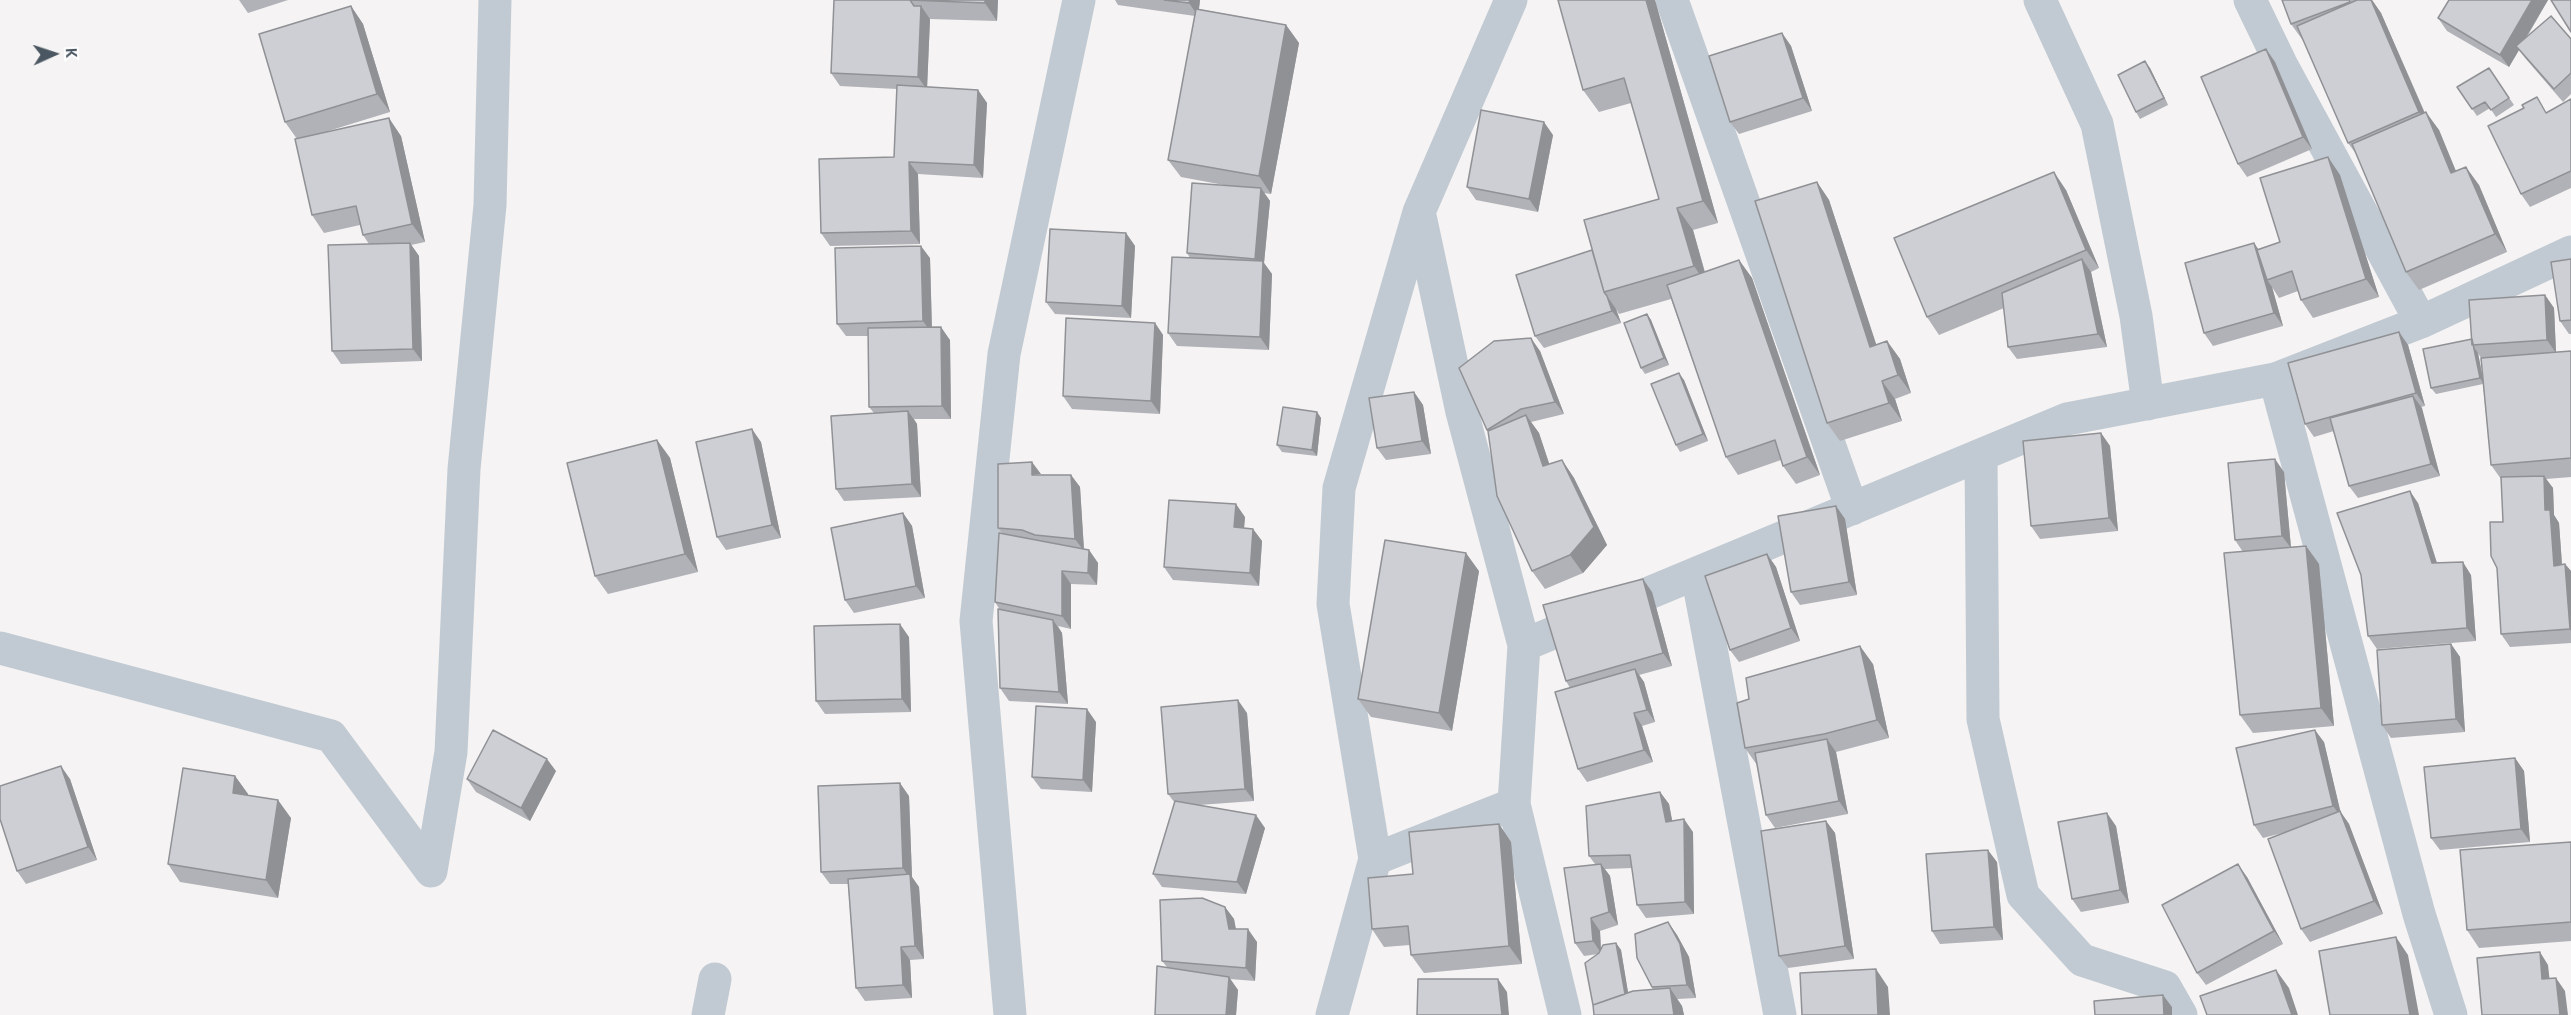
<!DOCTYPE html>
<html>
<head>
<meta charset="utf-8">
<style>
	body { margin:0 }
	#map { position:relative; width:2571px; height:1015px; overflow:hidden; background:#f5f3f3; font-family:"PT Sans",sans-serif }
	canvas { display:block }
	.north { position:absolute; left:24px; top:24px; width:60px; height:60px; -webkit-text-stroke:4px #fff; paint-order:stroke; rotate:87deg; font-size:16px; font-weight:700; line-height:24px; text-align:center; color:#4a5661 }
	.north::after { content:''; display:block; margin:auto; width:21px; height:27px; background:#4a5661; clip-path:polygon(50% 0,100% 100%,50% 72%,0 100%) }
</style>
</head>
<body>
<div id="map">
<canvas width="2571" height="1015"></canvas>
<div class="north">K</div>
</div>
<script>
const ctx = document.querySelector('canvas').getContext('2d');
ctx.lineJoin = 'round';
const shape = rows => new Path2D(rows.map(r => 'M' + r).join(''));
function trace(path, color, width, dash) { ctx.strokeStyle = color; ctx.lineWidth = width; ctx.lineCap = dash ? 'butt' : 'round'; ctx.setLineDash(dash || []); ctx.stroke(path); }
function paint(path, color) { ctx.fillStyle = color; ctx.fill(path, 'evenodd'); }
trace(shape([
	[1672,0,1852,509],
	[2040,0,2097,124,2136,316,2148,404],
	[2250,0,2281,64,2421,322],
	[1420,216,1462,412,1524,645],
	[2275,379,2419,914,2451,1015],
	[1981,455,1983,719,2023,895,2082,960,2165,987,2181,1015],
	[1697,574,1780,1015],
	[0,648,331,736,431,871],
	[1514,804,1565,1015],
	[1375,859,1514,804,1524,645,2067,419,2275,379,2421,322,2571,252],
	[431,871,451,752,464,469,490,205,495,0],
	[708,1015,715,979],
	[1010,1015,976,621,1004,354,1079,0],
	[1332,1015,1375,859,1333,604,1339,488,1419,212,1511,0]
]), '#c1cad2', 33);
paint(shape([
	[239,0,288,0,248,13],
	[834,0,998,0,997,21,930,19,927,87,978,90,987,103,983,178,918,174,920,244,830,246,821,233,894,157,897,89,840,86,831,73],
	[1115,0,1200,0,1199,9,1286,25,1299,43,1271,194,1264,193,1270,201,1264,263,1272,274,1269,350,1177,346,1168,333,1190,258,1187,253,1224,185,1181,177,1168,160,1195,16,1118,5],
	[1655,0,1718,223,1693,230,1705,272,1739,260,1752,278,1820,475,1796,484,1783,466,1781,460,1738,475,1726,457,1671,299,1619,314,1616,309,1621,323,1544,348,1535,336,1592,250,1659,199,1631,103,1599,112,1583,90],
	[2282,0,2372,0,2381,13,2425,113,2439,130,2456,171,2479,185,2507,252,2419,290,2406,272,2357,155,2348,143,2304,42,2291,24],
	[2449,0,2548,0,2527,37,2571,39,2571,94,2563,102,2525,58,2519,50,2509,67,2447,31,2438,18],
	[351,6,363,24,390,112,312,136,401,136,425,242,411,245,419,256,422,361,341,364,332,351,369,244,363,235,360,225,324,233,312,215,297,139,285,122],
	[1782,33,1791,46,1812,111,1739,134,1730,122],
	[2266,49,2275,62,2312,149,2247,177,2238,164],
	[2150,68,2168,105,2140,119,2136,112],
	[2489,68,2514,105,2496,117,2490,108,2477,116,2457,87],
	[2571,99,2571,188,2530,207,2521,194,2548,112],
	[1553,135,1538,212,1476,200,1467,187],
	[2328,157,2340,175,2379,297,2313,318,2301,300,2298,291,2279,298,2272,287,2283,326,2213,346,2204,333,2254,243,2258,249,2280,242],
	[1817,182,1829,200,1876,345,1887,341,1900,359,1911,393,1895,399,1902,421,1840,441,1827,423],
	[2066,190,2099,268,2091,272,2107,347,2017,359,2008,347,2004,308,1939,335,1927,317],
	[1126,233,1135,246,1131,318,1055,314,1046,302],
	[930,258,932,327,950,340,951,419,914,419,917,424,921,497,844,501,836,489,874,413,869,407,868,336,846,336,837,324],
	[2571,259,2571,334,2569,334,2560,321],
	[2545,295,2554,308,2556,352,2571,351,2571,477,2546,479,2553,488,2554,515,2559,523,2562,564,2565,564,2571,571,2571,643,2510,647,2501,634,2503,522,2501,479,2491,465,2483,384,2436,394,2431,388,2472,339],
	[2478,353,2481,358,2500,357,2482,375],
	[1647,314,1651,320,1669,365,1645,374,1641,368],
	[1155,323,1163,335,1160,414,1072,409,1063,396],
	[2399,332,2408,345,2425,406,2421,407,2440,476,2358,498,2349,486,2334,431,2314,437,2305,424],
	[1540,351,1564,414,1531,422,1539,433,1549,464,1562,460,1574,478,1607,545,1583,573,1545,589,1532,571,1488,431,1459,368],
	[1684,380,1708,441,1680,452,1676,445],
	[1414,392,1423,405,1431,454,1386,460,1377,448],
	[1317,412,1321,418,1317,456,1282,452,1277,445],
	[2101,433,2110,446,2118,531,2040,539,2031,526],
	[657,440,670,458,698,572,608,594,595,576],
	[761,442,781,538,726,550,717,537],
	[2284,472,2291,547,2306,546,2319,564,2334,726,2253,733,2240,715,2243,552,2235,540],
	[1041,475,1071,475,1080,487,1084,549,1089,550,1098,563,1097,585,1071,584,1071,629,1058,626,1062,633,1068,704,1009,701,1000,688,1000,610,995,602,1002,533,998,528],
	[2418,503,2437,563,2471,575,2476,641,2377,649,2368,636],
	[1836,506,1845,519,1857,595,1800,605,1791,592],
	[903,513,912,526,925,598,854,613,845,600],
	[1245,517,1244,528,1253,529,1262,541,1259,586,1173,580,1164,567],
	[1767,554,1776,567,1800,641,1739,662,1730,650],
	[1479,571,1452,731,1371,717,1358,699],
	[1652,592,1672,666,1639,675,1644,682,1655,722,1642,726,1653,762,1587,782,1578,769,1570,688,1566,681],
	[909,637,911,712,825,714,816,701],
	[2451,644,2460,657,2465,732,2391,738,2382,725],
	[1873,664,1889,738,1836,752,1848,814,1775,828,1766,815,1757,765,1745,748],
	[1247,713,1254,801,1199,805,1265,828,1246,894,1162,887,1153,874,1175,803,1168,794],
	[1096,722,1092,792,1041,789,1032,777],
	[2324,742,2340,811,2349,824,2383,914,2310,942,2301,929,2286,832,2263,838,2254,825],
	[2515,758,2524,771,2530,842,2440,850,2431,838],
	[556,771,530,821,476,792,467,779],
	[235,776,248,794,248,796,291,818,278,898,180,882,168,864],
	[70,779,97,860,26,884,17,871],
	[1660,792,1669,804,1672,821,1693,832,1694,914,1646,918,1637,905,1632,868,1605,869,1610,876,1618,925,1600,931,1601,948,1616,943,1621,950,1628,993,1653,990,1652,987,1668,922,1677,935,1689,957,1696,998,1677,999,1682,1006,1684,1015,1594,1015,1598,954,1584,956,1575,943,1595,864,1589,856],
	[909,796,912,877,919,887,924,959,910,960,912,998,865,1001,856,988,848,884,830,884,821,872],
	[1826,821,1835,833,1854,959,1788,968,1779,956],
	[1499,824,1511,842,1522,964,1424,973,1411,955,1410,945,1384,947,1372,929,1413,874],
	[2116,826,2129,903,2081,912,2072,899],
	[2571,842,2571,941,2479,948,2467,930],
	[1997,862,2003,940,1940,944,1932,931],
	[2247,877,2283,944,2206,985,2197,973],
	[1225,907,1234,919,1236,929,1257,942,1255,981,1230,979,1238,990,1236,1015,1155,1015,1167,967,1162,961]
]), '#b0b2b7');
paint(shape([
	[985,0,998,0,997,21,985,3],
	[1190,0,1200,0,1198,16,1189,3],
	[1646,0,1655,0,1718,223,1703,201],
	[2371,0,2372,0,2381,13,2432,130,2419,112],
	[2532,0,2548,0,2519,49,2516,46,2519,50,2509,67,2500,55],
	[351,6,363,24,390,112,377,94],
	[921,6,930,19,927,90,918,77],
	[1286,25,1299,43,1271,194,1259,176],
	[1782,33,1791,46,1812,111,1803,98],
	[2266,49,2275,62,2312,149,2303,137],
	[2145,61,2150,68,2168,105,2164,98],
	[978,90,987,103,983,178,974,165],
	[2426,112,2439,130,2464,191,2451,173],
	[389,118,401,136,425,242,412,224],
	[1544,122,1553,135,1538,212,1529,199],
	[2328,157,2340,175,2379,297,2366,279],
	[909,162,918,174,920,244,911,231],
	[2466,167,2479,185,2507,252,2495,234],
	[2054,172,2066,190,2099,268,2086,250],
	[1817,182,1829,200,1883,365,1870,347],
	[1261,188,1270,201,1264,263,1272,274,1269,350,1260,337,1263,270,1255,259],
	[1677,208,1693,230,1709,288,1694,266],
	[1126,233,1135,246,1131,318,1122,306],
	[410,243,419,256,422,361,413,349],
	[2254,243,2263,256,2267,280,2272,287,2283,326,2274,313],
	[921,246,930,258,932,334,923,321],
	[2082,259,2091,272,2107,347,2098,334],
	[1739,260,1752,278,1820,475,1807,457],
	[2545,295,2554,308,2556,353,2547,340],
	[1607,296,1616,309,1621,323,1612,311],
	[1647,314,1651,320,1669,365,1664,358],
	[1155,323,1163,335,1160,414,1151,401],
	[941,327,950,340,951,419,942,406],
	[2399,332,2408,345,2425,406,2416,393],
	[1531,338,1540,351,1564,414,1555,402],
	[1887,341,1900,359,1911,393,1898,375],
	[2473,346,2478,353,2484,384,2480,378],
	[1679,373,1684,380,1708,441,1703,434],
	[1882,381,1895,399,1902,421,1889,403],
	[1414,392,1423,405,1431,454,1422,441],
	[2413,396,2422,408,2440,476,2431,464],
	[908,411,917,424,921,497,912,484],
	[1317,412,1321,418,1317,456,1312,450],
	[1526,415,1539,433,1556,484,1543,466],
	[752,429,761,442,781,538,772,525],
	[2101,433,2110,446,2118,531,2109,518],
	[657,440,670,458,698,572,685,554],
	[2275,459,2284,472,2291,548,2282,536],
	[1562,460,1574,478,1607,545,1583,573,1570,555],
	[1032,462,1041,474,1032,475],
	[1071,475,1080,487,1084,551,1075,539],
	[2544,476,2553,488,2554,515,2559,523,2563,579,2554,566,2545,510],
	[2410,491,2418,503,2441,576,2432,563],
	[1236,504,1245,517,1243,540,1234,527],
	[1836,506,1845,519,1857,595,1849,582],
	[903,513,912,526,925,598,916,586],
	[1253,529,1262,541,1259,586,1250,573],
	[2306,546,2319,564,2334,726,2321,708],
	[1089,550,1098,563,1097,585,1088,573],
	[1466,553,1479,571,1452,731,1439,713],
	[1767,554,1776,567,1800,641,1791,628],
	[2463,562,2471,575,2476,641,2467,628],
	[2565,564,2571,571,2571,631,2570,629],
	[1062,571,1071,584,1071,629,1062,616],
	[1643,579,1652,592,1672,666,1663,653],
	[1053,620,1062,633,1068,704,1059,692],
	[900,624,909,637,911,712,902,699],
	[2451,644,2460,657,2465,732,2456,719],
	[1860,646,1873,664,1889,738,1877,720],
	[1635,669,1644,682,1655,722,1647,710],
	[1238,700,1247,713,1254,801,1245,789],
	[1087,709,1096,722,1092,792,1083,780],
	[1634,713,1642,726,1653,762,1644,750],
	[2315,730,2324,742,2342,818,2333,806],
	[1827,739,1836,752,1848,814,1839,801],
	[2515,758,2524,771,2530,842,2521,829],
	[547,759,556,771,530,821,521,808],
	[61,766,70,779,97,860,88,847],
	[235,776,248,794,246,811,233,793],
	[900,783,909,796,912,877,919,887,924,959,915,946,910,879,903,868],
	[1660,792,1669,804,1675,835,1666,822],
	[278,800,291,818,278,898,266,880],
	[2340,811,2349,824,2383,914,2374,901],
	[2107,813,2116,826,2129,903,2120,890],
	[1256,815,1265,828,1246,894,1237,882],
	[1684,819,1693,832,1694,914,1685,902],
	[1826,821,1835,833,1854,959,1845,946],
	[1499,824,1511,842,1522,964,1509,946],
	[1988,850,1997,862,2003,940,1994,927],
	[1601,864,1610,876,1618,925,1609,912],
	[2238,864,2247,877,2283,944,2274,931],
	[1225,907,1234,919,1238,942,1229,929],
	[1591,918,1600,931,1601,953,1593,941],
	[1668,922,1677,935,1689,957,1696,998,1687,985],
	[1248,929,1257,942,1255,981,1246,968],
	[2396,937,2408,955,2419,1015,2410,1015],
	[1616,943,1621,950,1630,1004,1625,997],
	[901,947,910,960,912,998,903,985],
	[2540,952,2548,965,2551,992,2542,979],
	[1876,969,1888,987,1890,1015,1878,1015],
	[2276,970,2289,988,2298,1015,2292,1015],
	[1229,977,1238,990,1236,1015,1226,1015],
	[2556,978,2565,991,2568,1015,2560,1015],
	[1498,979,1507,992,1509,1015,1502,1015],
	[1670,988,1682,1006,1684,1015,1674,1015],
	[2163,995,2172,1007,2172,1015,2164,1015]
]), '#909195');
const building = shape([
	[834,0,910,0,914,6,921,6,918,77,831,73,834,0],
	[910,0,985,0,985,3,910,0],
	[1164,0,1190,0,1189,3,1164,0],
	[1558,0,1646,0,1703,201,1677,208,1694,266,1604,292,1584,220,1659,199,1624,78,1583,90,1558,0],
	[2282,0,2349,0,2350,2,2291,24,2282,0],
	[2357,0,2371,0,2419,112,2348,143,2297,26,2357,0],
	[2449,0,2532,0,2500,55,2438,18,2449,0],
	[2551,0,2571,0,2571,32,2551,0],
	[351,6,377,94,285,122,259,34,351,6],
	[1196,9,1286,25,1259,176,1168,160,1196,9],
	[2551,16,2571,39,2571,73,2554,89,2516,46,2551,16],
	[1782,33,1803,98,1730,122,1709,56,1782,33],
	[2266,49,2303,137,2238,164,2201,77,2266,49],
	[2145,61,2164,98,2136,112,2118,75,2145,61],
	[2489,68,2509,98,2491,110,2485,102,2472,109,2457,87,2489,68],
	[897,85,978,90,974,165,909,162,911,231,821,233,819,159,894,157,897,85],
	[2537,97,2546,113,2571,99,2571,171,2521,194,2488,126,2524,108,2522,105,2537,97],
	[1481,110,1544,122,1529,199,1467,187,1481,110],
	[2426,112,2451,173,2466,167,2495,234,2406,272,2352,144,2426,112],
	[389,118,412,224,363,235,356,206,312,215,295,139,389,118],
	[2328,157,2366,279,2301,300,2292,271,2267,280,2257,250,2280,242,2260,178,2328,157],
	[2054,172,2086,250,1927,317,1894,238,2054,172],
	[1817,182,1870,347,1887,341,1898,375,1882,381,1889,403,1827,423,1755,201,1817,182],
	[1192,183,1261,188,1255,259,1187,253,1192,183],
	[1050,229,1126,233,1122,306,1046,302,1050,229],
	[410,243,413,349,332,351,328,245,410,243],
	[2254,243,2274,313,2204,333,2185,263,2254,243],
	[921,246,923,321,837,324,835,248,921,246],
	[1592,250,1604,292,1607,296,1612,311,1535,336,1516,275,1592,250],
	[1172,257,1263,261,1260,337,1168,333,1172,257],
	[2082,259,2098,334,2008,347,2002,293,2082,259],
	[2571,259,2571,320,2560,321,2551,262,2571,259],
	[1739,260,1807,457,1783,466,1775,440,1726,457,1667,285,1739,260],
	[2545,295,2547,340,2472,345,2469,300,2545,295],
	[1647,314,1664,358,1641,368,1624,323,1647,314],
	[1066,318,1155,323,1151,401,1063,396,1066,318],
	[941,327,942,406,869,407,868,328,941,327],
	[2399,332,2416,393,2305,424,2288,363,2399,332],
	[1531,338,1555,402,1521,409,1487,430,1459,368,1494,341,1531,338],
	[2472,339,2480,378,2431,388,2423,349,2472,339],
	[2571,351,2571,458,2491,465,2481,358,2571,351],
	[1679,373,1703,434,1676,445,1651,384,1679,373],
	[1414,392,1422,441,1377,448,1369,398,1414,392],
	[2413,396,2431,464,2349,486,2330,418,2413,396],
	[1283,407,1317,412,1312,450,1277,445,1283,407],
	[908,411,912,484,836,489,831,416,908,411],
	[1526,415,1543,466,1562,460,1594,527,1570,555,1532,571,1497,496,1488,431,1526,415],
	[752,429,772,525,717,537,696,442,752,429],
	[2101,433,2109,518,2031,526,2023,441,2101,433],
	[657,440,685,554,595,576,567,463,657,440],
	[2275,459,2282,536,2235,540,2228,463,2275,459],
	[1032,462,1032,475,1071,475,1075,539,1035,535,1022,530,998,528,998,464,1032,462],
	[2544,476,2545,510,2550,510,2554,566,2565,564,2570,629,2501,634,2497,568,2491,556,2490,522,2503,522,2501,477,2544,476],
	[2410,491,2432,563,2463,562,2467,628,2368,636,2361,575,2337,513,2410,491],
	[1169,500,1236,504,1234,527,1253,529,1250,573,1164,567,1169,500],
	[1836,506,1849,582,1791,592,1778,516,1836,506],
	[903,513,916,586,845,600,831,528,903,513],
	[999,533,1089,550,1088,573,1062,571,1062,616,995,602,999,533],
	[1385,540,1466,553,1439,713,1358,699,1385,540],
	[2306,546,2321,708,2240,715,2224,553,2306,546],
	[1767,554,1791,628,1730,650,1705,576,1767,554],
	[1643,579,1663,653,1566,681,1543,605,1643,579],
	[998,609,1053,620,1059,692,1000,688,998,609],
	[900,624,902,699,816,701,814,626,900,624],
	[2451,644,2456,719,2382,725,2377,650,2451,644],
	[1860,646,1877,720,1824,734,1745,748,1737,703,1749,699,1746,678,1860,646],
	[1635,669,1647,710,1634,713,1644,750,1578,769,1555,692,1635,669],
	[1238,700,1245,789,1168,794,1161,707,1238,700],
	[1036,706,1087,709,1083,780,1032,777,1036,706],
	[493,730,547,759,521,808,467,779,493,730],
	[2315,730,2333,806,2254,825,2236,748,2315,730],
	[1827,739,1839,801,1766,815,1755,753,1827,739],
	[2515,758,2521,829,2431,838,2424,767,2515,758],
	[61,766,88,847,17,871,0,819,0,786,61,766],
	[183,768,235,776,233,793,278,800,266,880,168,864,183,768],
	[900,783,903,868,821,872,818,786,900,783],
	[1660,792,1666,822,1684,819,1685,902,1637,905,1630,855,1589,856,1586,806,1660,792],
	[1175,801,1256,815,1237,882,1153,874,1175,801],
	[2340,811,2374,901,2301,929,2268,839,2340,811],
	[2107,813,2120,890,2072,899,2058,822,2107,813],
	[1826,821,1845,946,1779,956,1761,831,1826,821],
	[1499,824,1509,946,1411,955,1408,926,1372,929,1368,878,1413,874,1409,832,1499,824],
	[2571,842,2571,922,2467,930,2460,850,2571,842],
	[1988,850,1994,927,1932,931,1926,854,1988,850],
	[1601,864,1609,912,1591,918,1593,941,1575,943,1564,868,1601,864],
	[2238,864,2274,931,2197,973,2162,905,2238,864],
	[910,874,915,946,901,947,903,985,856,988,848,879,910,874],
	[1202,898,1225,907,1229,929,1248,929,1246,968,1162,961,1160,900,1202,898],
	[1668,922,1680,944,1687,985,1652,987,1637,958,1635,934,1668,922],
	[2396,937,2410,1015,2330,1015,2319,951,2396,937],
	[1616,943,1625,994,1593,1005,1585,963,1599,953,1603,945,1616,943],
	[2540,952,2542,979,2556,978,2560,1015,2482,1015,2477,958,2540,952],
	[1157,966,1229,977,1226,1015,1155,1015,1157,966],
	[1876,969,1878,1015,1802,1015,1800,973,1876,969],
	[2276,970,2292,1015,2207,1015,2200,996,2276,970],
	[1418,979,1498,979,1502,1015,1417,1015,1418,979],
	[1670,988,1674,1015,1594,1015,1593,1005,1633,991,1670,988],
	[2163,995,2164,1015,2095,1015,2094,1001,2163,995]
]);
paint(building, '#cdcfd5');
trace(building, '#909195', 1.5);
</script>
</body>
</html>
